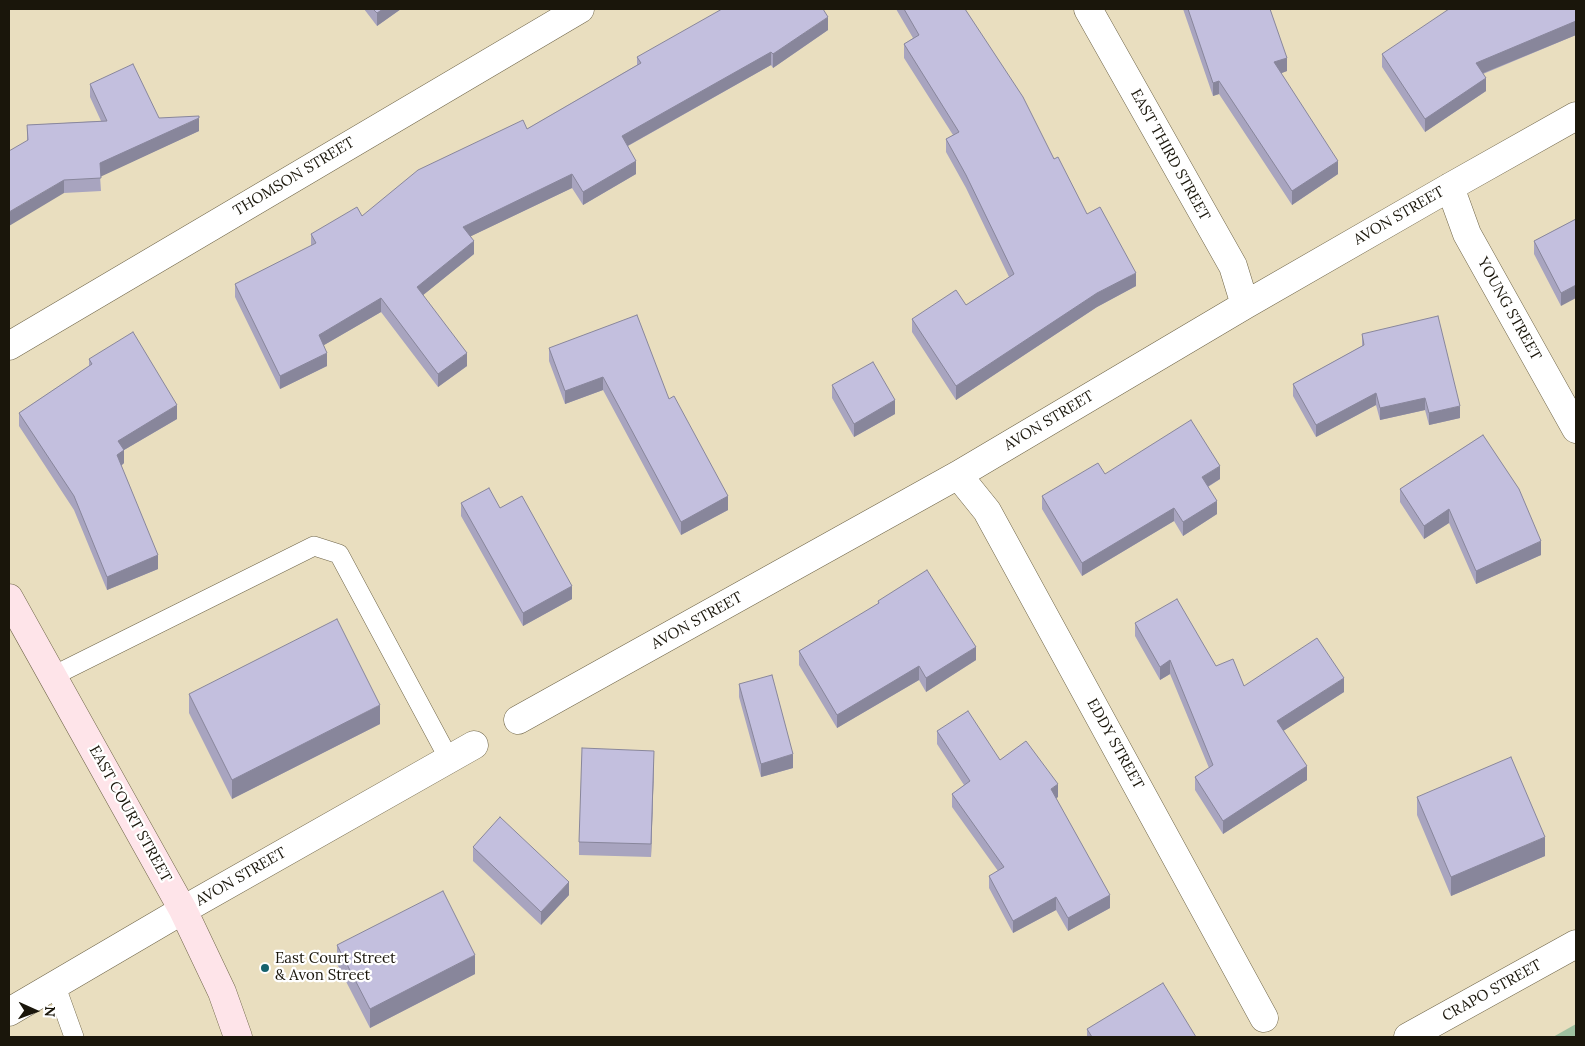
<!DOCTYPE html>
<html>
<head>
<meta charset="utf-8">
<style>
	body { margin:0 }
	#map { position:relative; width:1585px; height:1046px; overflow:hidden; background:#e9debf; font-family:Lora,serif }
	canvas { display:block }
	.frame { position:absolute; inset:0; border:10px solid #1a160b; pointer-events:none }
	.north { position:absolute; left:10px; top:986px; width:50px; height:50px; -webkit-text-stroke:4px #fff; paint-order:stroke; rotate:92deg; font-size:14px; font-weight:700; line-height:20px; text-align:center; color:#1a160b }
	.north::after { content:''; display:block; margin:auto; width:18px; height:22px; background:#1a160b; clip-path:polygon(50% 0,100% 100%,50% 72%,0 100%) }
</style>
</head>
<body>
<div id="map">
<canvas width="1585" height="1046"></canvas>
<div class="frame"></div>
<div class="north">N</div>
</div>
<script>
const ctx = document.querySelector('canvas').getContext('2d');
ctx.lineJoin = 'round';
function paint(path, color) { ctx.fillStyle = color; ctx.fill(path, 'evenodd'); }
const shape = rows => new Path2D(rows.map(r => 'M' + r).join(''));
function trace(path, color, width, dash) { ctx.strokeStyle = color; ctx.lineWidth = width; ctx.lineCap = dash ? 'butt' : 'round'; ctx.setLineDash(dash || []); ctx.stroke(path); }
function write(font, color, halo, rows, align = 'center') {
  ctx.font = font + ' Lora,serif'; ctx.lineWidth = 4.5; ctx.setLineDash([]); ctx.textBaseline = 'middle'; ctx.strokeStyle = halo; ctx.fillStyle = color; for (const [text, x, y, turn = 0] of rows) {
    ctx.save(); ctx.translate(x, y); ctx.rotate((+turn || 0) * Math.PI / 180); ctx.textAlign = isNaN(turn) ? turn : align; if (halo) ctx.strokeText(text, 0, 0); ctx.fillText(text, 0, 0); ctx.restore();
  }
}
paint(shape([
	[1576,1024,1576,1037,1553,1037]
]), '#9fc1a0');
const lane = shape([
	[53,676,314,546,339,554,449,759],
	[55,984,74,1037]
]);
const street = shape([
	[1088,9,1233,266,1245,305],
	[1450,187,1467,234,1576,429],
	[9,346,580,9],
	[958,475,987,511,1264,1018],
	[518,720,958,475,1245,305,1450,187,1576,116],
	[9,1012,183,910,474,745],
	[1408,1037,1576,944]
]);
const secondary = shape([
	[9,598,183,910,222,992,238,1037]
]);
trace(lane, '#6f6549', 20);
trace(street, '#6f6549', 29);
trace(secondary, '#6f6549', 29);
trace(lane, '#fff', 19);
trace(street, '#fff', 28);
trace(secondary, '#fee4e9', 28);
paint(shape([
	[364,9,401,9,377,26],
	[896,9,965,9,1087,214,1136,286,1097,307,956,400,912,332,912,319,966,305,1009,277,966,188,946,152,946,139,953,135,904,58,904,44,913,38],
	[1183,9,1270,9,1287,71,1281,73,1338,174,1292,205,1219,94,1213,96],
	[1576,9,1576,35,1483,74,1486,91,1425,132,1382,67,1382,54],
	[828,30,773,68,771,65,628,146,636,174,583,205,572,188,471,236,474,254,423,295,467,366,438,387,381,312,324,345,327,366,280,389,235,297,235,284,311,246,311,234,362,216,527,129,637,65,637,57],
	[90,84,159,118,199,131,100,176,101,191,64,193,27,140,27,125,101,121,90,97],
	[1576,219,1561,306,1534,254,1534,241],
	[1362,334,1460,418,1429,425,1425,410,1380,420,1376,405,1316,437,1293,396,1293,384,1362,346],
	[549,348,669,399,728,510,681,535,603,390,565,404,549,361],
	[89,359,177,419,124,450,124,463,121,466,158,569,107,590,74,510,19,426,19,413,89,366],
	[832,385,895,414,854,437,832,398],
	[1483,435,1541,555,1476,584,1449,523,1424,539,1400,502,1400,489],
	[1105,474,1220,479,1208,487,1217,514,1183,536,1174,521,1082,576,1042,509,1042,496],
	[461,503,500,508,572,599,523,626,461,516],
	[878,601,976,660,926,692,919,680,837,728,799,665,799,651,878,604],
	[1135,623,1216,666,1244,686,1344,692,1283,731,1307,780,1223,834,1195,790,1195,777,1209,768,1170,674,1160,680,1135,636],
	[739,684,793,768,761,777,739,697],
	[189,694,380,724,232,799,189,713],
	[937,731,1000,760,1058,797,1056,798,1110,908,1068,931,1056,910,1013,933,989,888,989,876,998,871,952,807,952,794,964,785,937,744],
	[654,764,651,857,579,855,579,842],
	[1417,797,1545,856,1451,896,1417,815],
	[473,847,569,895,541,925,473,861],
	[337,945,475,974,370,1028,337,964],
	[1087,1029,1196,1037,1087,1037]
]), '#a8a4bf');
paint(shape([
	[383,9,401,9,377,26,377,13],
	[828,17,828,30,773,68,773,54],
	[1576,21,1576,35,1476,76,1476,63],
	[771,52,771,65,622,149,622,136],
	[1287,58,1287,71,1274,76,1274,62],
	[1486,78,1486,91,1425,132,1425,119],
	[1219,81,1219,94,1213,96,1213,83],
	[199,118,199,131,100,177,100,163],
	[636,161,636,174,583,205,583,192],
	[1338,161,1338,174,1292,205,1292,191],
	[572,174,572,188,463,240,463,227],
	[64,180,64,193,9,226,9,212],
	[474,241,474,254,417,300,417,287],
	[1136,273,1136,286,1097,307,956,400,956,386,1097,293],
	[1576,285,1576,298,1561,306,1561,293],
	[381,298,381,312,319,348,319,335],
	[327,353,327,366,280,389,280,376],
	[467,353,467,366,438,387,438,374],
	[603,377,603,390,565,404,565,391],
	[1376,393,1376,405,1316,437,1316,425],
	[1425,398,1425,410,1380,420,1380,408],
	[895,400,895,414,854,437,854,424],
	[177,405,177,419,124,450,124,463,117,469,117,455,118,441],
	[1460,406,1460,418,1429,425,1429,413],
	[1220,466,1220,479,1202,490,1202,477],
	[728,496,728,510,681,535,681,522],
	[1217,501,1217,514,1183,536,1183,522],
	[1174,508,1174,521,1082,576,1082,563],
	[1449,509,1449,523,1424,539,1424,526],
	[1541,541,1541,555,1476,584,1476,571],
	[158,555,158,569,107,590,107,577],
	[572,586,572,599,523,626,523,613],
	[976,647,976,660,926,692,926,678],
	[1170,660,1170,674,1160,680,1160,667],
	[919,666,919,680,837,728,837,715],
	[1344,678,1344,692,1277,735,1277,721],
	[380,705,380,724,232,799,232,780],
	[654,751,654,764,651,857,651,844],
	[793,754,793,768,761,777,761,764],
	[1307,766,1307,780,1223,834,1223,821],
	[1058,784,1058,797,1051,802,1051,789],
	[1545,837,1545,856,1451,896,1451,877],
	[569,882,569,895,541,925,541,912],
	[1110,895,1110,908,1068,931,1068,918],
	[1056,897,1056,910,1013,933,1013,921],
	[475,955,475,974,370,1028,370,1009]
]), '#88869b');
const building = shape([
	[373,9,383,9,377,13,373,9],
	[722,9,823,9,828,17,773,54,771,52,622,136,636,161,583,192,572,174,463,227,474,241,417,287,467,353,438,374,381,298,319,335,327,353,280,376,235,284,316,243,311,234,357,207,362,216,418,170,523,120,527,129,641,63,637,57,722,9],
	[904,9,965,9,1023,97,1054,159,1058,157,1087,214,1100,207,1136,273,1097,293,956,386,912,319,956,290,966,305,1014,274,966,175,946,139,959,132,904,44,919,35,904,9],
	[1188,9,1270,9,1287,58,1274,62,1338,161,1292,191,1219,81,1213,83,1188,9],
	[1449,9,1576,9,1576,21,1476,63,1486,78,1425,119,1382,54,1449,9],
	[133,64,159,118,199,116,199,118,100,163,101,178,64,180,9,212,9,151,28,140,27,125,107,121,90,84,133,64],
	[1576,219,1576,285,1561,293,1534,241,1576,219],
	[637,315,669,399,674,396,728,496,681,522,603,377,565,391,549,348,637,315],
	[1438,316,1460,406,1429,413,1425,398,1380,408,1376,393,1316,425,1293,384,1364,345,1362,334,1438,316],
	[133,332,177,405,118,441,124,450,117,455,158,555,107,577,74,496,19,413,92,364,89,359,133,332],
	[873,362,895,400,854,424,832,385,873,362],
	[1191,420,1220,466,1202,477,1217,501,1183,522,1174,508,1082,563,1042,496,1098,463,1105,474,1191,420],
	[1483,435,1519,489,1541,541,1476,571,1449,509,1424,526,1400,489,1483,435],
	[489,488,500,508,522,496,572,586,523,613,461,503,489,488],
	[927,570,976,647,926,678,919,666,837,715,799,651,879,603,878,601,927,570],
	[1177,599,1216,666,1233,659,1244,686,1317,638,1344,678,1277,721,1307,766,1223,821,1195,777,1213,765,1170,660,1160,667,1135,623,1177,599],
	[337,619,380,705,232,780,189,694,337,619],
	[772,675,793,754,761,764,739,684,772,675],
	[968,711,1000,760,1026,741,1058,784,1051,789,1110,895,1068,918,1056,897,1013,921,989,876,1004,867,952,794,970,781,937,731,968,711],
	[582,748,654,751,651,844,579,842,582,748],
	[1511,757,1545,837,1451,877,1417,797,1511,757],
	[500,817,569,882,541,912,473,847,500,817],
	[443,891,475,955,370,1009,337,945,443,891],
	[1163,983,1196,1037,1092,1037,1087,1029,1163,983]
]);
paint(building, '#c3bfde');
trace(building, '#88869b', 1);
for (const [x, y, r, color] of [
	[265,968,5,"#15626d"]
]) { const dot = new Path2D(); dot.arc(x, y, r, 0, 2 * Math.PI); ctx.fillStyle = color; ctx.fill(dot); trace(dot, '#fff', 2); }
write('15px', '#1a160b', '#fff', [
	["EAST THIRD STREET",1170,155,61],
	["THOMSON STREET",294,177,-31],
	["AVON STREET",1399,216,-30],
	["YOUNG STREET",1509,309,61],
	["AVON STREET",1049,421,-31],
	["AVON STREET",697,621,-29],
	["EDDY STREET",1115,744,61],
	["EAST COURT STREET",130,814,61],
	["AVON STREET",241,877,-30],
	["CRAPO STREET",1492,991,-29]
]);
write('15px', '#1a160b', '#fff', [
	["East Court Street",275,959],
	["& Avon Street",275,976]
], 'left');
</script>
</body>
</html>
